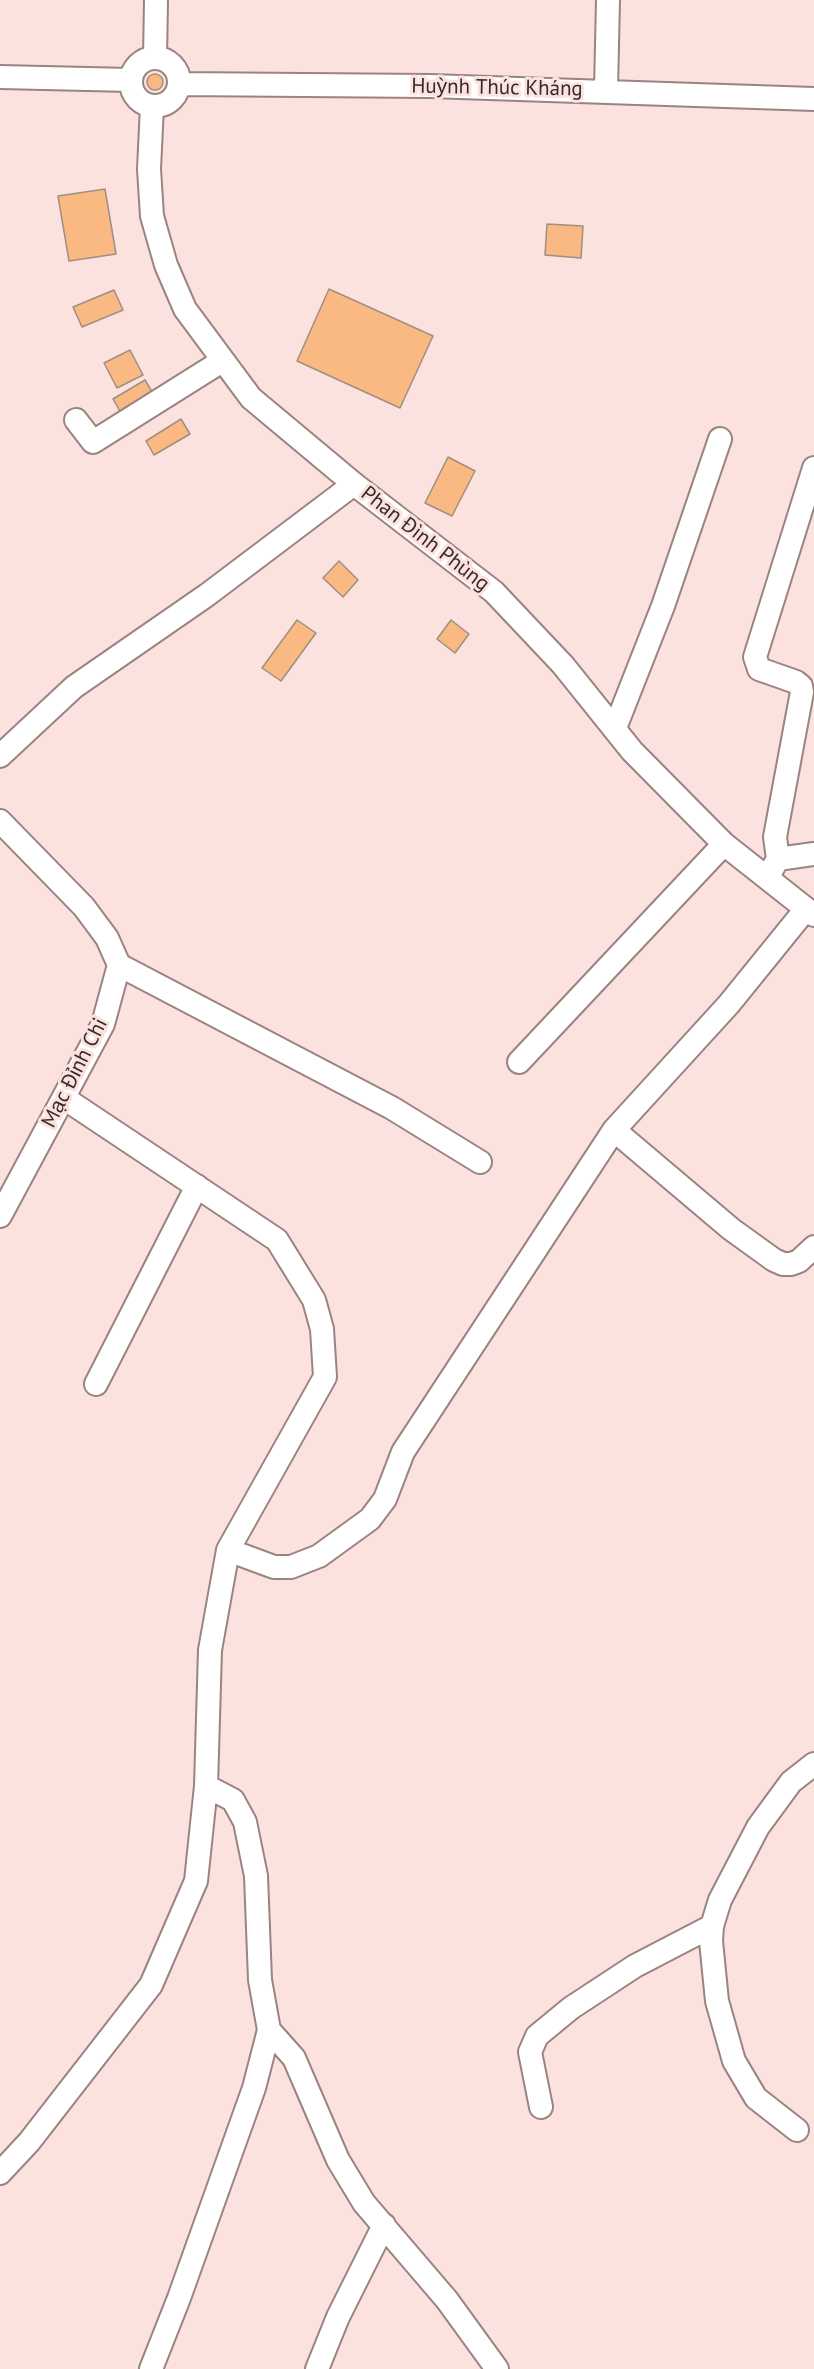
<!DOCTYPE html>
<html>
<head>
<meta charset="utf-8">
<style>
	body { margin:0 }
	canvas { display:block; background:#fce2de }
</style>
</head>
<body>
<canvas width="814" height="2369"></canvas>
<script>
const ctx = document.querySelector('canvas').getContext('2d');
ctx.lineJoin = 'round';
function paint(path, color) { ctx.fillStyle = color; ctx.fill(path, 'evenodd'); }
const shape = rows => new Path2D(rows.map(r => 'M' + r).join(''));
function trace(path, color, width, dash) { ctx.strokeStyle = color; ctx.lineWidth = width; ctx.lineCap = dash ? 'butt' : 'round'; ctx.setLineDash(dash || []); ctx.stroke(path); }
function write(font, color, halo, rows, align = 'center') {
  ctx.font = font + ' "PT Sans",sans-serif'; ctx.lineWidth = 6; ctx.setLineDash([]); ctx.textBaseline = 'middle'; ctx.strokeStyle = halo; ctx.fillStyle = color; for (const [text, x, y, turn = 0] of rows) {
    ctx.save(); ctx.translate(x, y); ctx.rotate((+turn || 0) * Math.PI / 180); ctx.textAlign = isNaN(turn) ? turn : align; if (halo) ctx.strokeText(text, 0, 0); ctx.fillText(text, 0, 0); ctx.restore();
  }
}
const building = shape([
	'147 82a8 8 0 1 1 16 0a8 8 0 1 1-16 0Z',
	[105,189,116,254,69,261,58,196,105,189],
	[547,224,583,226,581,258,545,255,547,224],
	[329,289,433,336,400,408,297,361,329,289],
	[114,290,123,310,82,327,73,307,114,290],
	[130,350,143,375,117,388,104,363,130,350],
	[145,380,154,395,122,415,113,399,145,380],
	[181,419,190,434,154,455,146,441,181,419],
	[448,457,475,471,452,516,425,503,448,457],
	[339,561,358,580,343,597,323,578,339,561],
	[297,620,316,633,281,681,262,668,297,620],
	[451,620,469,634,455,653,437,639,451,620]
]);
paint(building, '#fab983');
trace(building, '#a08e80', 1.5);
const minor = shape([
	'131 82a24 24 0 1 1 48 0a24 24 0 1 1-48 0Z',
	[155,58,156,0],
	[0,77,131,80],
	[179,84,430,86,814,99],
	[606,90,608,0],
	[152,106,149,169,152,216,166,265,185,309,251,398,354,484,494,592,563,665,632,751,724,844,814,915],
	[76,420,93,442,222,361],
	[615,728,663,606,720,439],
	[0,756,74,687,207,595,354,484],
	[0,821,84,907,107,938,119,965,103,1024,0,1216],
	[778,859,814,854],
	[767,878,778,859,775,837,802,692,801,686,796,682,759,669,755,657,814,468],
	[119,965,392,1108,480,1162],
	[519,1062,724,844],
	[614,1130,731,1229,774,1260,783,1264,791,1264,799,1261,814,1247],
	[96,1384,197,1186],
	[228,1550,274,1567,291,1567,319,1556,370,1519,385,1499,403,1452,614,1130,729,1004,806,909],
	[206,1786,233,1800,245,1822,256,1876,260,1980,269,2030,294,2058,338,2160,364,2203,447,2300,497,2369],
	[541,2107,530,2052,537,2036,571,2008,635,1966,712,1926],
	[797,2130,756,2098,734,2061,717,2001,711,1941,712,1926,720,1900,758,1827,791,1782,814,1764],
	[0,2173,29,2142,151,1985,196,1881,206,1786,210,1650,228,1550,325,1377,322,1329,314,1300,277,1240,64,1098],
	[151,2369,179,2298,254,2088,269,2030],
	[317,2369,338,2317,384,2225]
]);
trace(minor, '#9a8380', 26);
trace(minor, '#fff', 22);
write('21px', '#352c2a', '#fce2de', [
	["Huỳnh Thúc Kháng",497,88,1],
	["Phan Đình Phùng",425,539,38],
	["Mạc Đỉnh Chi",75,1073,-63]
]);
</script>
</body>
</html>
